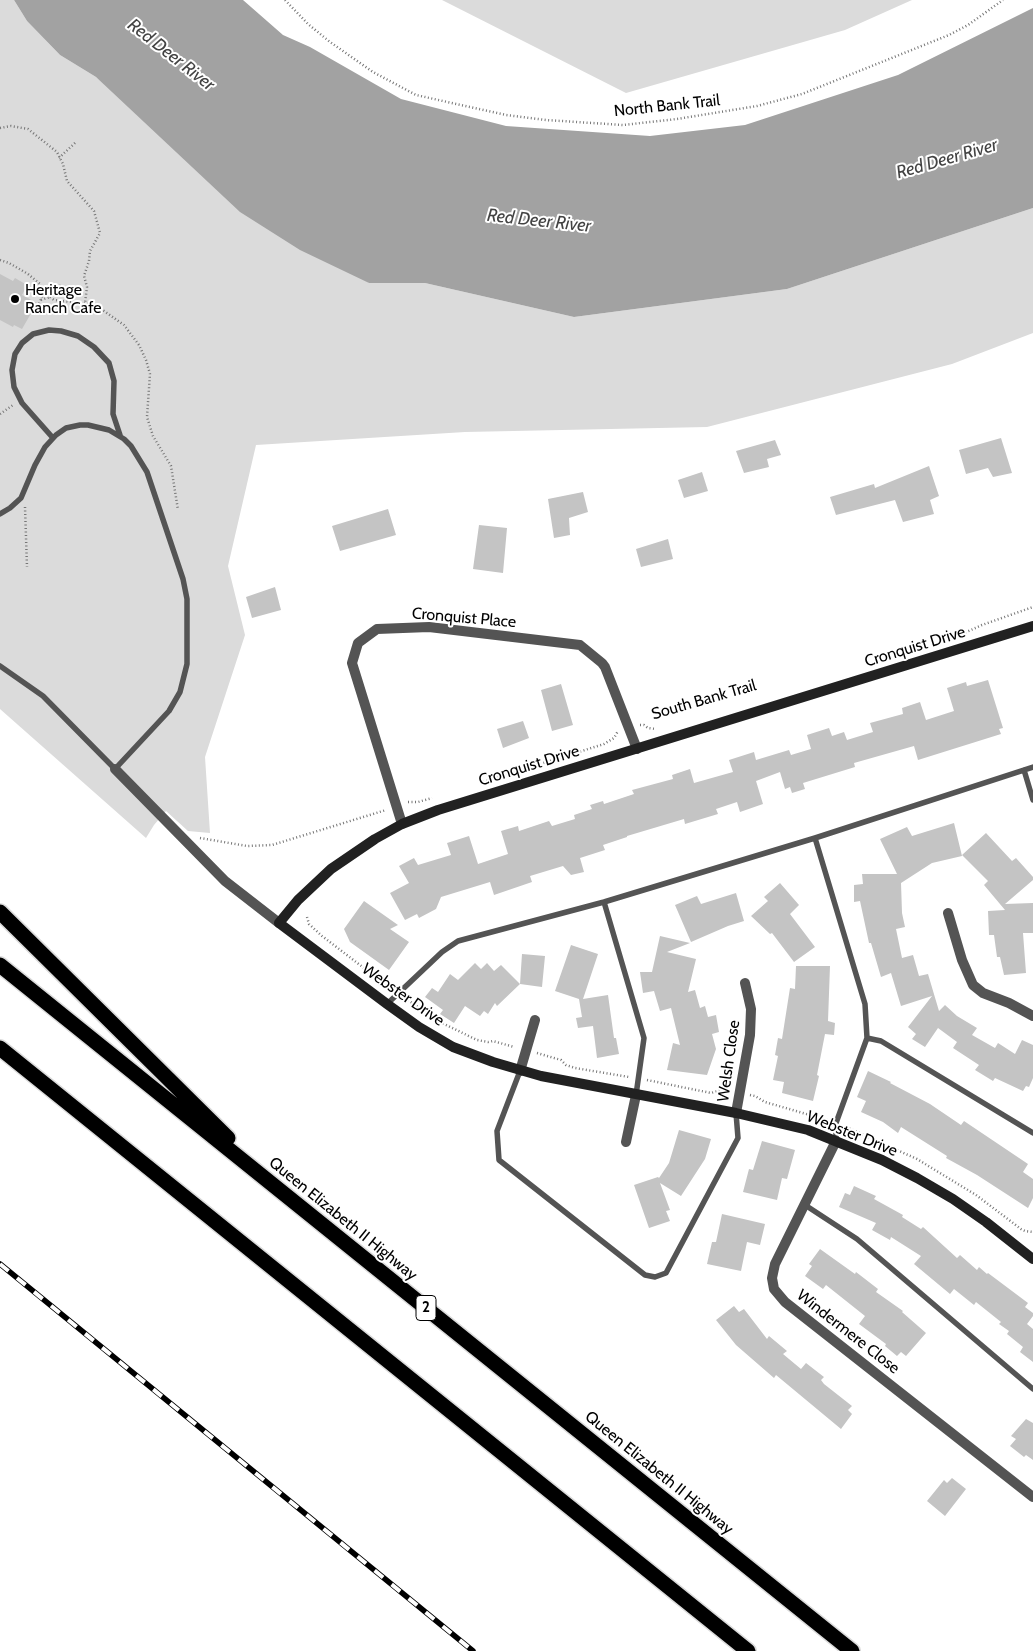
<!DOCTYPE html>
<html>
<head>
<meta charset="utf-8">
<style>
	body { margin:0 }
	canvas { display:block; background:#fff }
</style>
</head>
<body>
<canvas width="1033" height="1651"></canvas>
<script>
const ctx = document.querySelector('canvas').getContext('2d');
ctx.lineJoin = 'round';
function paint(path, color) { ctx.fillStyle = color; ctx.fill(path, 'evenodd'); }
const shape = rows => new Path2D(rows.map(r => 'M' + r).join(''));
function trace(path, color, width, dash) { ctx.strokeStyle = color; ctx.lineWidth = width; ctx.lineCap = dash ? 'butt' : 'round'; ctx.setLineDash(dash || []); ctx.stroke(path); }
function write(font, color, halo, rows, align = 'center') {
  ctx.font = font + ' Cabin,sans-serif'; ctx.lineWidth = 4; ctx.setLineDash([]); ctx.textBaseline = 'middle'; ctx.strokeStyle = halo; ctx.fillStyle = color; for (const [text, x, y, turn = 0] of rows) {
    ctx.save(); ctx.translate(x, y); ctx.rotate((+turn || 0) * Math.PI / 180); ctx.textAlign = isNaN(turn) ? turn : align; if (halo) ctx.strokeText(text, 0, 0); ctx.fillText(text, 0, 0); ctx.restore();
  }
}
paint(shape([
	[0,0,14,0,27,21,60,55,96,77,369,283,425,283,574,317,787,289,1033,208,1033,333,952,364,707,427,465,432,256,445,228,566,245,635,205,757,210,833,188,831,166,811,154,825,146,838,0,709],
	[442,0,912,0,845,30,626,93]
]), '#dbdbdb');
paint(shape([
	[14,0,243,0,283,35,310,47,401,99,506,126,650,136,745,125,898,75,1033,8,1033,208,787,289,574,317,425,283,369,283,300,250,240,212,96,77,60,55,27,21]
]), '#a2a2a2');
paint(shape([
	[0,274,13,281,15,278,27,285,22,295,37,303,22,329,14,325,13,327,0,320],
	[1001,438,1012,473,993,477,988,468,966,474,959,450],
	[775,440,781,455,767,459,769,467,744,473,736,451],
	[929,466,939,496,930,500,934,514,903,522,895,500,836,515,830,497,874,484,875,488],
	[702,472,708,491,684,498,678,480],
	[583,492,588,512,569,518,570,535,554,538,548,499],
	[388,509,396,535,340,551,332,526],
	[479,525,507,528,503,573,473,569],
	[668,539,673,559,641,567,636,549],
	[275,587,281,610,252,618,246,597],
	[988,680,1003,728,999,729,1001,734,918,760,914,746,854,763,855,767,803,783,805,789,792,793,790,787,785,789,780,772,756,781,763,804,740,812,737,802,716,809,718,814,685,824,684,819,627,836,627,837,603,845,605,850,580,858,584,872,571,875,563,866,530,876,532,882,494,895,490,882,441,897,436,909,419,918,417,914,405,920,390,893,409,883,399,866,414,858,418,865,451,855,447,843,469,836,478,864,508,854,501,831,518,826,519,831,549,821,552,826,575,819,574,815,592,809,590,805,603,801,604,804,634,794,632,790,673,779,672,775,690,769,694,783,733,772,729,760,754,752,756,760,789,750,791,755,811,749,807,735,829,728,832,736,844,732,847,740,873,732,870,723,903,714,902,708,920,702,926,720,954,711,947,688,966,682,967,686],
	[561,684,573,725,552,731,541,690],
	[523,721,529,738,503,748,497,729],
	[954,823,962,856,932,863,901,883,902,913,905,927,896,929,902,958,913,955,919,976,928,974,939,1011,945,1005,957,1016,977,1028,972,1035,995,1048,998,1043,1015,1054,1022,1040,1033,1045,1033,1078,1029,1087,1026,1086,1023,1091,995,1078,993,1081,975,1070,979,1065,953,1048,957,1042,938,1028,925,1047,912,1039,916,1034,908,1027,932,996,901,1006,891,973,881,977,871,943,869,943,860,901,854,902,854,885,863,884,862,874,897,874,880,839,907,827,912,836],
	[986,833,1012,861,1016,858,1033,877,1033,880,1005,904,1033,903,1033,933,1023,933,1026,973,1004,975,1000,957,997,957,994,935,989,935,988,911,1005,910,984,885,988,881,962,855],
	[780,883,799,905,790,914,815,947,794,962,772,933,770,934,751,916,768,901,764,897],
	[736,893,744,921,728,926,691,942,675,905,697,896,701,904],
	[364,901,398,925,390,929,409,942,389,970,350,942,344,929],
	[660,936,690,943,667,952,696,959,688,992,695,990,700,1008,705,1006,708,1017,716,1015,719,1032,712,1034,716,1049,707,1075,667,1070,673,1043,680,1045,671,1008,660,1011,654,991,643,993,640,972,652,972],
	[571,945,598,954,583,999,608,995,614,1038,616,1038,619,1054,597,1058,593,1026,578,1028,576,1018,582,1017,579,999,555,991],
	[522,954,545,956,542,987,520,984,497,1006,495,1003,488,1014,484,1011,480,1016,465,1006,454,1023,440,1014,443,1010,425,997,432,988,438,992,450,974,458,980,475,963,481,969,487,963,494,971,501,965,520,984],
	[796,966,830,966,828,1021,835,1023,834,1035,825,1034,817,1075,819,1076,813,1101,782,1093,784,1082,773,1080,778,1056,775,1055,778,1038,782,1039,790,988,795,989],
	[868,1071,891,1082,890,1083,930,1104,961,1125,964,1121,1028,1164,1023,1172,1033,1179,1033,1198,1028,1208,977,1175,946,1158,947,1156,901,1127,898,1133,883,1122,861,1112,866,1101,857,1097],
	[679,1130,711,1139,705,1159,681,1196,660,1183,670,1210,666,1211,670,1221,649,1228,634,1185,658,1177,659,1178,669,1163],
	[762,1141,795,1150,787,1179,782,1178,777,1200,743,1192,749,1169,753,1170],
	[854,1186,876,1196,874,1199,903,1215,902,1217,921,1229,923,1227,957,1258,960,1255,977,1270,979,1267,987,1274,988,1273,1028,1303,1025,1307,1033,1313,1033,1316,1027,1324,1033,1329,1033,1362,1020,1352,1023,1347,1007,1334,1009,1331,999,1324,1001,1322,976,1302,974,1305,954,1289,950,1294,914,1264,921,1256,891,1237,890,1240,872,1230,876,1223,839,1207,845,1193,850,1195],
	[722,1214,765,1224,760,1245,747,1242,741,1271,707,1264,712,1242,716,1242],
	[820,1249,855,1274,856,1272,878,1289,876,1292,903,1311,902,1312,926,1333,906,1356,901,1352,897,1356,885,1346,886,1344,859,1324,865,1316,826,1285,823,1289,805,1276,812,1266,809,1264],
	[734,1306,739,1312,744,1309,767,1339,769,1336,787,1351,783,1354,801,1369,806,1363,824,1377,821,1380,824,1384,852,1406,848,1410,852,1414,841,1429,776,1375,774,1378,736,1345,716,1320],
	[1026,1419,1033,1423,1033,1460,1026,1455,1024,1457,1010,1446,1016,1439,1011,1436],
	[952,1478,966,1489,945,1516,927,1501,944,1480,947,1483]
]), '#c4c4c4');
const highway = shape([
	[0,912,228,1138],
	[0,965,852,1651],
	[0,1048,748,1651]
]);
trace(highway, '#dbdbdb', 18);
trace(shape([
	[285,0,308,24,330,42,373,72,416,95,506,115,546,120,623,125,677,119,757,106,802,94,949,35,968,25,1003,0],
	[0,128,11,126,28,129,57,152,63,164,67,181,94,211,100,233,90,251,89,261,84,276,87,287,85,303],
	[59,158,76,142],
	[0,260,9,263,28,274,40,284,42,297,35,314],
	[50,297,54,300,88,304,104,311,124,325,139,345,146,360,150,374,147,417,153,436,171,466,178,510],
	[41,300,50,297,62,284],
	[0,414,13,405],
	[25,507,27,567],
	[962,634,982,625,1033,607],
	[640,725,644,725,648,728,656,729],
	[480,783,604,744,614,738,618,731],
	[408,802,418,802,432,798],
	[200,838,247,846,272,845,386,810],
	[307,917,309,924,322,936,390,988],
	[405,998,440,1022,477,1040,488,1042,493,1041,514,1047],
	[537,1053,561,1060,566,1065,575,1068,629,1077],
	[647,1080,711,1093,724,1089,730,1091],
	[750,1095,755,1096,765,1102,827,1120],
	[846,1127,917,1159,976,1195,1021,1229,1025,1231,1033,1232]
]), '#767676', 2.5, [1, 2.5]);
trace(shape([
	[53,438,22,403,14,387,12,370,15,354,22,343,33,334,49,330,61,331,78,336,94,347,109,363,114,381,113,414,120,435],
	[0,514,10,508,21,498,35,465,45,447,56,435,66,428,80,425,88,425,109,430,124,439,131,446,147,472,183,579,187,599,187,664,180,692,169,711,115,769,43,696,0,666],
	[1024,770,1033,800],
	[815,838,865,1004,867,1038,836,1123,836,1141],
	[604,902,644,1038,636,1095],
	[387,1004,442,952,458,941,604,902,815,838,1033,767],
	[867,1038,881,1041,1033,1133],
	[520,1071,497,1131,499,1160,645,1275,655,1277,666,1273,738,1138,736,1113],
	[805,1205,857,1239,1033,1389]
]), '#545454', 5.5);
trace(shape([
	[115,769,225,881,279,923],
	[402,824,352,663,358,643,377,629,429,627,580,645,602,663,605,667,637,749],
	[948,913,962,960,973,985,983,993,1009,1003,1033,1016],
	[520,1071,535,1020],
	[736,1113,750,1035,751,1009,745,983],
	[836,1141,775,1264,772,1278,774,1289,785,1302,1033,1497],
	[626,1142,636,1095]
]), '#545454', 10);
trace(shape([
	[1033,626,438,810,402,824,375,839,331,869,298,900,279,923,387,1004,419,1027,453,1047,493,1062,541,1076,736,1113,808,1130,882,1160,917,1178,953,1199,986,1222,1033,1259]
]), '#212121', 10);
trace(highway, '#000', 15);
const rail = shape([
	[0,1264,473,1651]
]);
trace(rail, '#000', 5.5);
trace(rail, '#fff', 4, [11]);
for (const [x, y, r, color] of [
	[15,299,5,"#000"]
]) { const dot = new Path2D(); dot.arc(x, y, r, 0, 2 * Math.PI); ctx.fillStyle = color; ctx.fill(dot); trace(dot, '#fff', 2); }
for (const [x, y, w] of [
	[426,1308,20]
]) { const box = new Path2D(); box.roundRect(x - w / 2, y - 12.5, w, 25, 4); ctx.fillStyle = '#fff'; ctx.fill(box); trace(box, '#000', 1); }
write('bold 15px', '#000', null, [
	["2",426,1308]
]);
write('16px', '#000', '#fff', [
	["North Bank Trail",667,106,-6],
	["Cronquist Place",464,618,5],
	["Cronquist Drive",915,647,-17],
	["South Bank Trail",704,700,-16],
	["Cronquist Drive",529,766,-17],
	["Webster Drive",403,995,35],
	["Welsh Close",729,1061,-82],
	["Webster Drive",852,1134,22],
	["Queen Elizabeth II Highway",343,1219,39],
	["Windermere Close",848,1332,38],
	["Queen Elizabeth II Highway",659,1473,39]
]);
write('16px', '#000', '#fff', [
	["Heritage",25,290],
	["Ranch Cafe",25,308]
], 'left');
write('italic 18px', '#434343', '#fff', [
	["Red Deer River",171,55,38],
	["Red Deer River",947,159,-16],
	["Red Deer River",539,221,6]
]);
</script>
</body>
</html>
